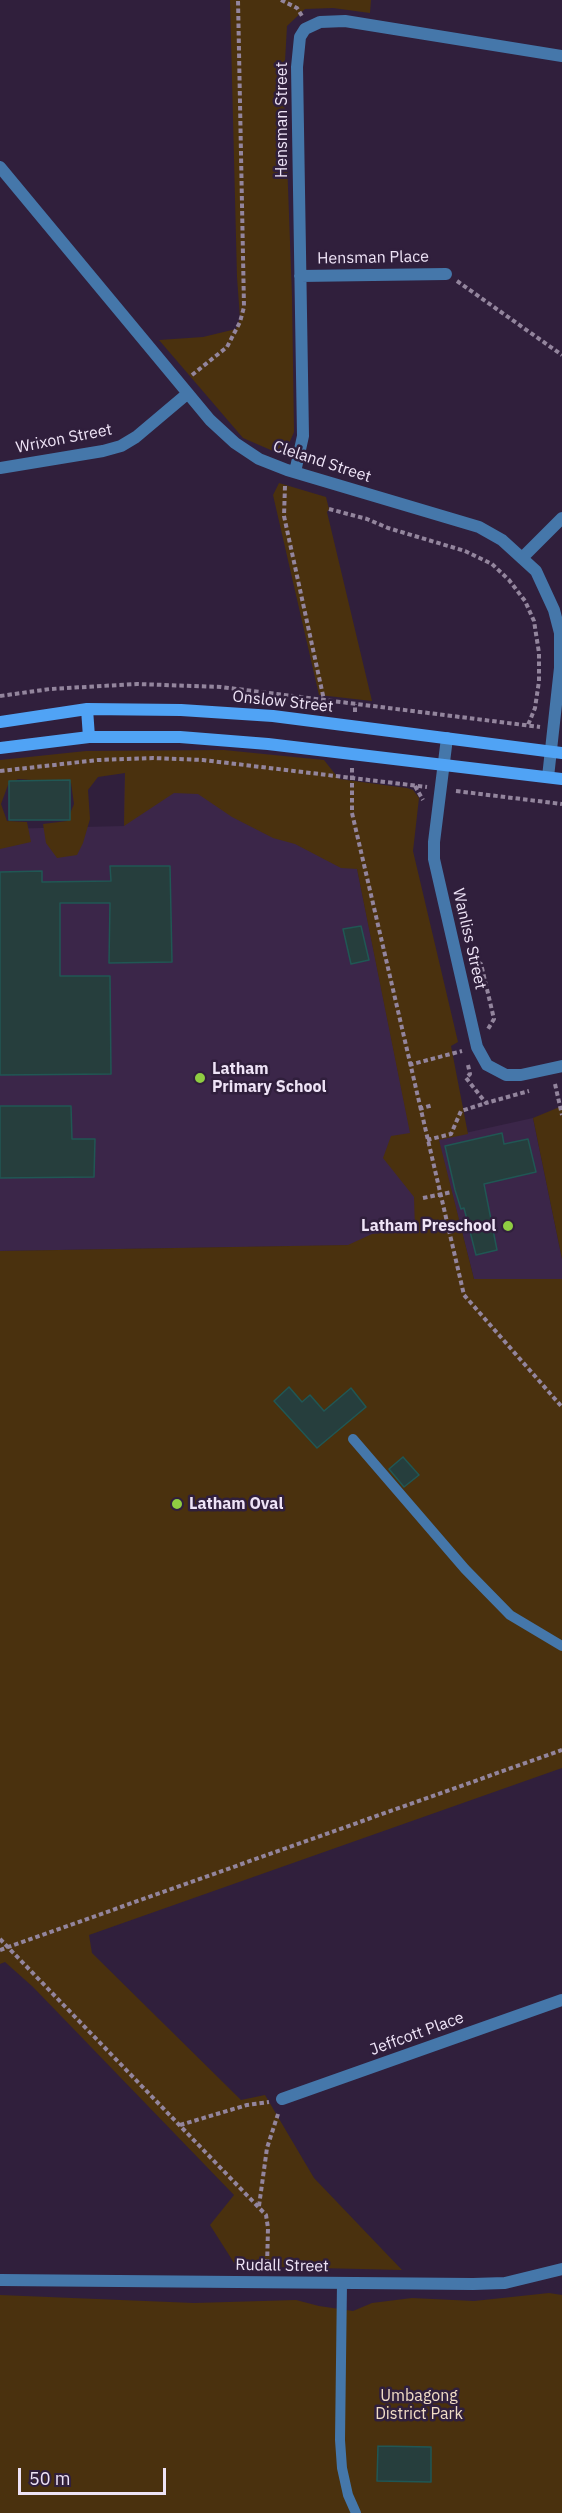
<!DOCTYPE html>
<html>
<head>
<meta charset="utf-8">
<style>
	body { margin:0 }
	#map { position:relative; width:562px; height:2513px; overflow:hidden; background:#301f3c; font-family:"IBM Plex Sans",sans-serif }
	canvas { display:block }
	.scale { position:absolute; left:18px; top:2468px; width:148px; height:27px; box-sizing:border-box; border:3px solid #eee3f6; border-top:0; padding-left:8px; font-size:18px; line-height:21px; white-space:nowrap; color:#eee3f6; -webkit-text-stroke:4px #301f3c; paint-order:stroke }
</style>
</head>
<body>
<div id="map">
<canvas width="562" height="2513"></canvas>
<div class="scale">50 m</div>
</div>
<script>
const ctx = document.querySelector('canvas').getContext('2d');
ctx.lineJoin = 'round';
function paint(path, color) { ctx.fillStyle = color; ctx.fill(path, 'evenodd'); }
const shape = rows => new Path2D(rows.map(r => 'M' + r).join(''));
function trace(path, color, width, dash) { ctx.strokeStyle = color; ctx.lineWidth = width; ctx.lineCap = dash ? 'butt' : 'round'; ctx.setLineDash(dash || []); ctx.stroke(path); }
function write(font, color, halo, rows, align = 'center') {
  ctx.font = font + ' "IBM Plex Sans",sans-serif'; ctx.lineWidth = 5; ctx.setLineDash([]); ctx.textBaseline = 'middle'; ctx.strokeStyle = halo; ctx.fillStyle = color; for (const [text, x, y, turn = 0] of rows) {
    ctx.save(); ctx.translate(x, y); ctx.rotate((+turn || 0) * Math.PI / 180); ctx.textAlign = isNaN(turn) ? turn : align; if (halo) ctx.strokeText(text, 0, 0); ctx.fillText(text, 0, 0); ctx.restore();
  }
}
paint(shape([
	[125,764,339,779,433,1244,0,1251,0,829,124,826],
	[533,1118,562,1259,562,1279,474,1279,438,1139]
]), '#3b2649');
paint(shape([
	[230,0,371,0,370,13,333,8,305,9,287,26,284,79,292,296,294,432,288,446,273,451,243,438,159,340,203,337,236,329,240,318,237,277],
	[279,483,326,497,329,509,327,512,372,701,319,695,273,495],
	[224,750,324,760,339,779,407,788,413,790,419,798,413,851,458,1042,451,1046,468,1134,439,1140,474,1279,562,1279,562,1768,89,1935,92,1953,241,2100,265,2095,314,2178,402,2270,236,2266,210,2225,234,2195,33,1987,5,1962,0,1964,0,1251,348,1245,372,1234,415,1229,414,1197,383,1158,391,1136,410,1133,357,869,341,868,295,844,273,838,232,817,198,794,174,793,124,826,125,773,98,777,88,790,90,819,83,843,77,855,57,858,46,843,43,824,67,821,74,804,71,783,18,779,8,785,1,804,7,821,27,822,31,842,0,849,0,760,86,751],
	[562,1106,562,1259,533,1118],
	[549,2293,562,2295,562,2513,0,2513,0,2295,194,2303,296,2300,319,2306,353,2311,372,2303,412,2298,474,2301]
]), '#4a310e');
const building = shape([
	[70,780,70,820,9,820,9,781,70,780],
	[110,866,170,866,172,962,109,963,110,903,60,903,60,976,110,976,111,1074,0,1075,0,872,42,871,42,882,111,881,110,866],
	[361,926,369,960,351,964,343,929,361,926],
	[0,1106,71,1106,72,1139,95,1139,94,1177,0,1178,0,1106],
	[502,1133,504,1144,528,1139,536,1172,484,1184,497,1250,476,1255,464,1208,461,1209,455,1190,445,1146,502,1133],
	[289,1387,302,1402,310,1395,324,1411,351,1388,366,1407,317,1448,274,1401,289,1387],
	[403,1457,419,1475,404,1487,389,1469,403,1457],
	[378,2446,431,2447,431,2482,377,2481,378,2446]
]);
paint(building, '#263e3d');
trace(building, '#205754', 1.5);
trace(shape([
	[281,0,297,8,302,16],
	[457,281,562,355],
	[192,375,227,347,240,322,244,307,238,0],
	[285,486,284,516,324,700],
	[329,509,367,519,388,528,465,551,492,564,509,580,525,601,534,621,539,653,539,681,535,708,528,725],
	[0,696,50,689,137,684,221,687,540,727],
	[355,712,355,704],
	[352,768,352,813,464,1295,562,1407],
	[0,771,98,760,153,758,203,760,427,787],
	[415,786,423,800],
	[456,791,562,804],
	[471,958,481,964,482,968,494,1019,488,1029],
	[409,1065,462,1051],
	[468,1065,470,1074,466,1078,486,1103,529,1091],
	[555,1084,562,1115],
	[419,1109,433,1105],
	[427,1140,451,1134,461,1111,486,1103],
	[423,1198,452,1192],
	[0,1939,266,2215,268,2228,267,2267],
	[0,1950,562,1750],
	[180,2125,247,2105,269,2102],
	[259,2206,267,2148,278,2114]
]), '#93859d', 4, [4.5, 3]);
trace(shape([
	[353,1439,465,1569,510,1615,562,1646],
	[342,2283,340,2440,342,2468,348,2495,356,2513]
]), '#4577aa', 10);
trace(shape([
	[0,167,210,420,235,443,259,459,287,470,479,527,502,540,536,571,554,610,560,633,560,668,548,777],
	[300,276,446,274],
	[0,468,103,451,121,446,136,437,187,394],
	[295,472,303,436,297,67,300,37,305,29,320,22,345,21,562,56],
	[523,557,562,518],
	[447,738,434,842,434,859,477,1047,487,1065,506,1075,521,1075,562,1066],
	[282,2099,562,2000],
	[0,2280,473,2284,505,2283,562,2269]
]), '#4577aa', 12);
trace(shape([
	[87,709,89,737],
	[0,722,87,709,181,710,273,716,562,753],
	[0,748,89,737,180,737,268,744,562,779]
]), '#50a3f5', 12);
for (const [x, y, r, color] of [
	[200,1078,6,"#8fcd42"],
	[508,1226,6,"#8fcd42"],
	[177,1504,6,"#8fcd42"]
]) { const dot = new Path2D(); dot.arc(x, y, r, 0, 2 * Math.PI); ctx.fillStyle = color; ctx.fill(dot); trace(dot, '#301f3c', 2); }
write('16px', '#eee3f6', '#301f3c', [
	["Hensman Street",282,120,-90],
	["Hensman Place",373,258,-1],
	["Wrixon Street",64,439,-11],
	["Cleland Street",322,462,18],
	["Onslow Street",283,702,6],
	["Wanliss Street",469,939,77],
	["Jeffcott Place",417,2034,-20],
	["Rudall Street",282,2266,1]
]);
write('bold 16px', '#eee3f6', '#301f3c', [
	["Latham",212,1069],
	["Primary School",212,1087],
	["Latham Preschool",496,1226,"right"],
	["Latham Oval",189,1504]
], 'left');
write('16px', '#f0dcc6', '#301f3c', [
	["Umbagong",419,2396],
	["District Park",419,2414]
]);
</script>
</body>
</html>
